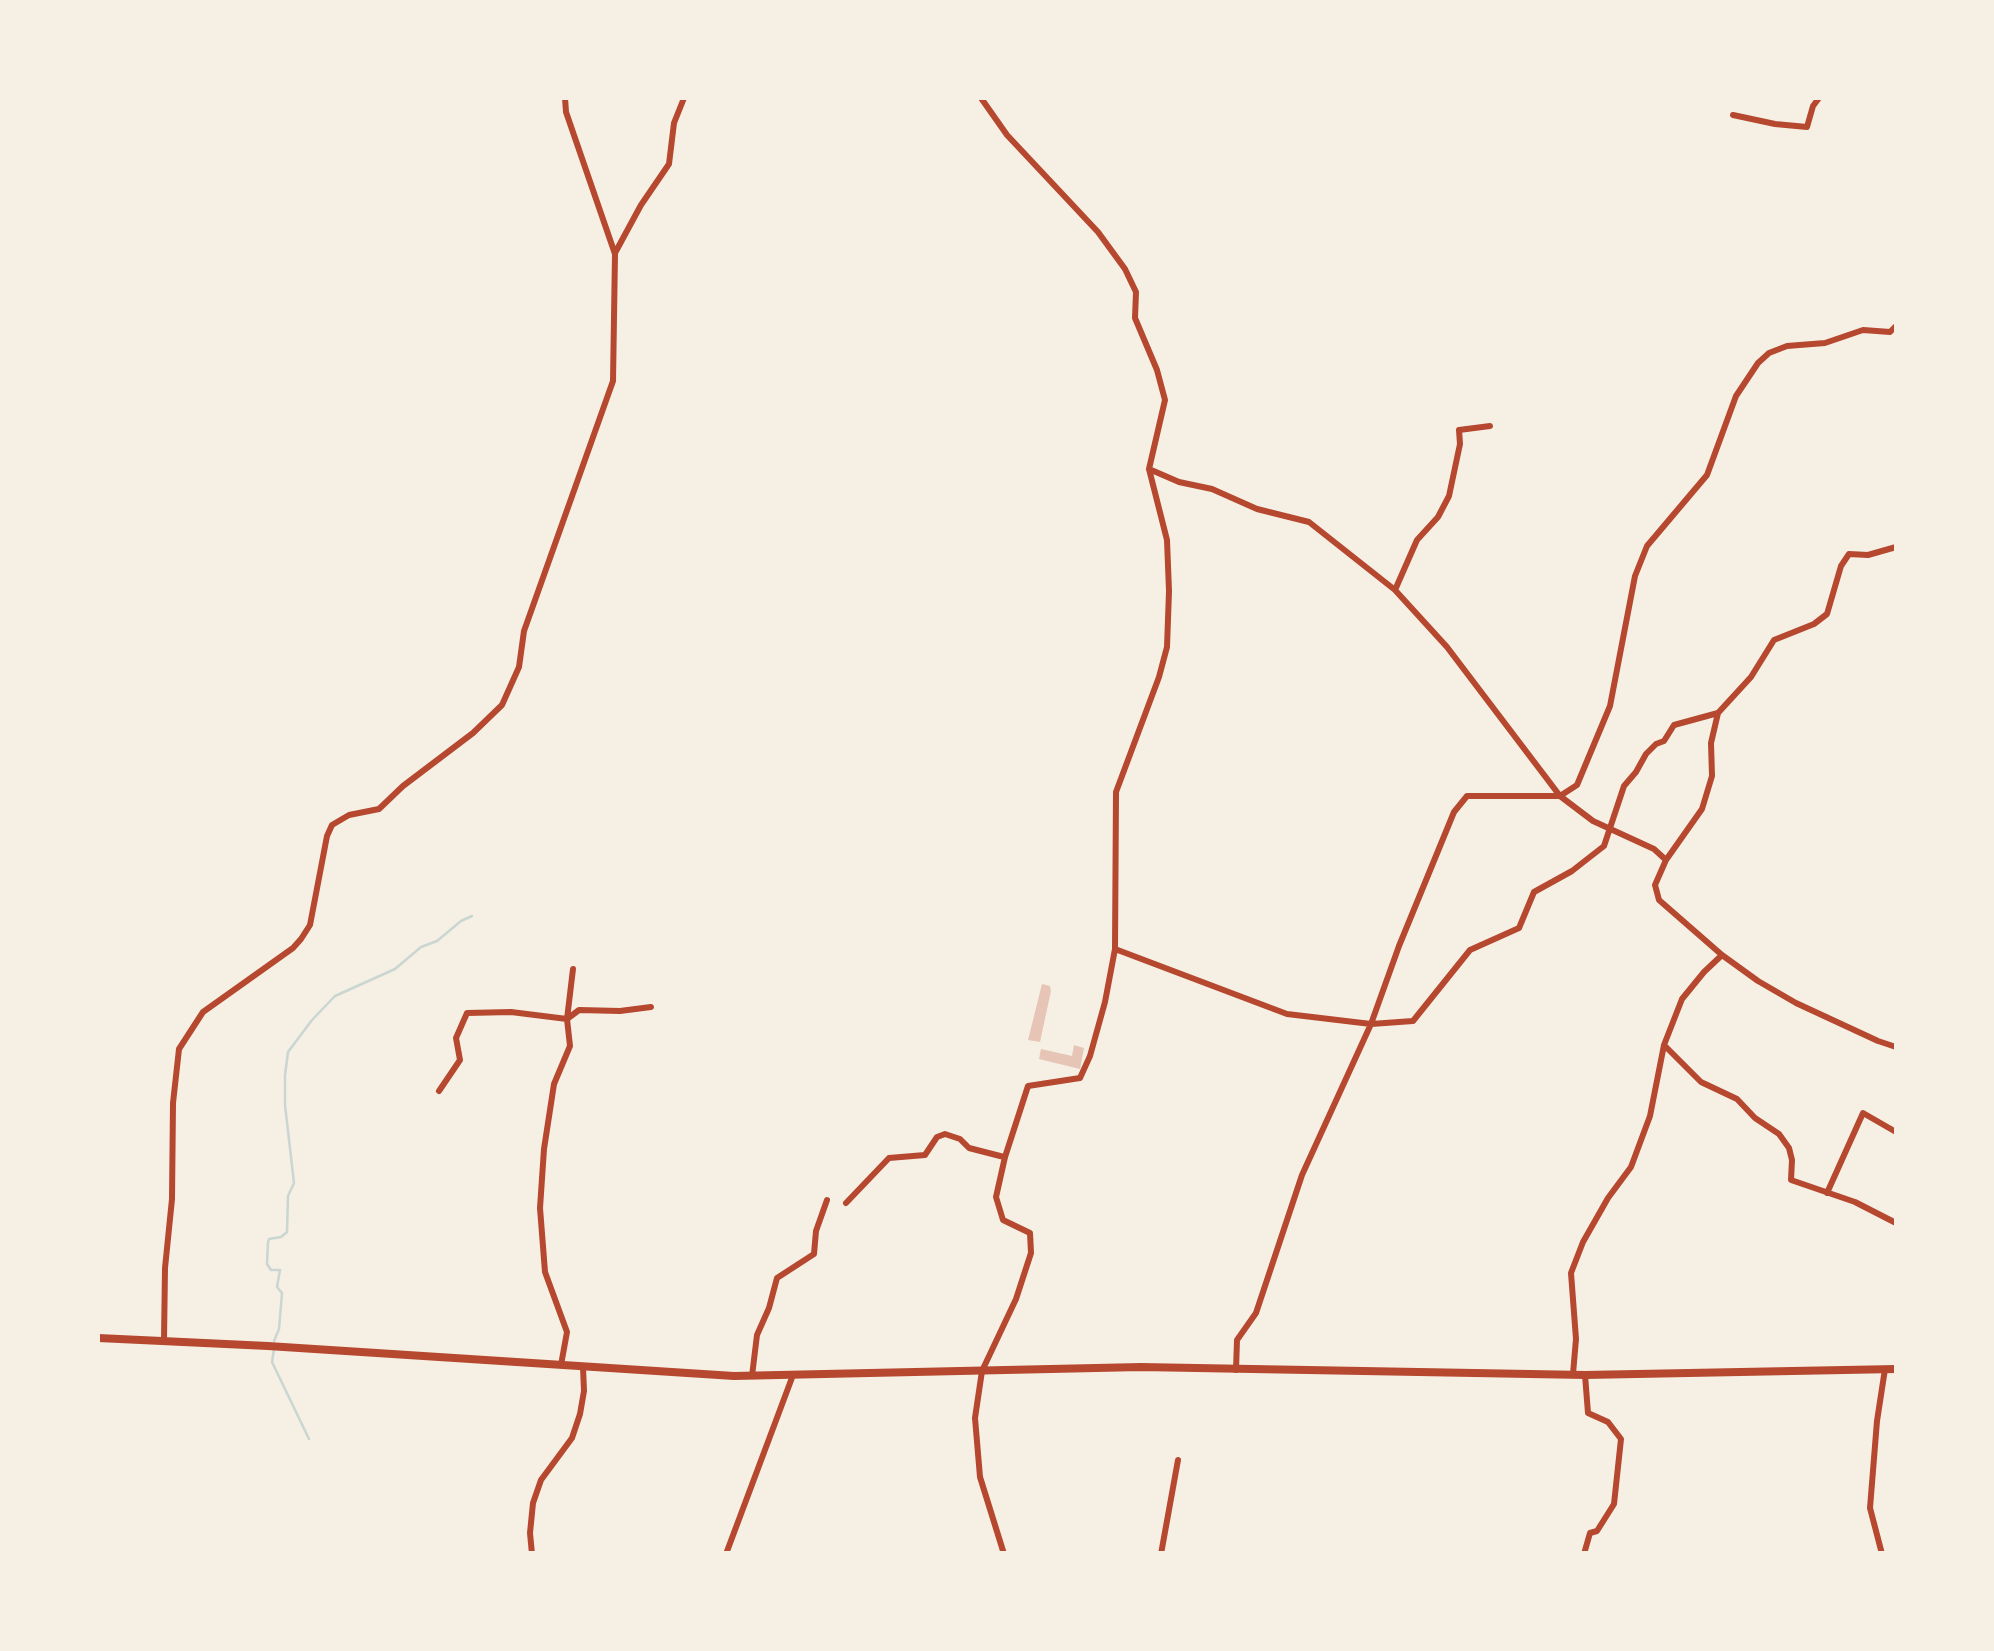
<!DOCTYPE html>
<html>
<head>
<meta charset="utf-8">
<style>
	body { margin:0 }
	#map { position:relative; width:1994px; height:1651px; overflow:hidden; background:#f6efe4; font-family:Rubik,sans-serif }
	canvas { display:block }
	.frame { position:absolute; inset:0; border:100px solid #f6efe4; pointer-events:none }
</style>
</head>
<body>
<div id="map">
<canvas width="1994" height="1651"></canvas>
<div class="frame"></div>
</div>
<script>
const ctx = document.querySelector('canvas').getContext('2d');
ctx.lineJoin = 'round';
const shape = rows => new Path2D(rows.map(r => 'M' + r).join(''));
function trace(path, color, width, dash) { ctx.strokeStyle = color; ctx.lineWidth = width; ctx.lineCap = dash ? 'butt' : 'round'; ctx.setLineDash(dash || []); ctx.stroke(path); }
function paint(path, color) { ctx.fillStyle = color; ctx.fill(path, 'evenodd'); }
trace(shape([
	[274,1341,279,1329,282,1293,277,1287,280,1270,271,1270,267,1264,268,1242,269,1239,281,1237,287,1232,288,1196,294,1183,285,1105,285,1075,288,1052,312,1020,335,996,395,969,421,947,437,941,461,921,472,916],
	[274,1349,272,1362,309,1439]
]), '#c9d6d2', 2.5);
paint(shape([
	[1042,984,1050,986,1051,991,1040,1042,1028,1040],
	[1074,1045,1084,1048,1080,1069,1039,1059,1041,1049,1072,1056]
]), '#e6c5b7');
trace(shape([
	[981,98,1007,135,1098,232,1125,269,1136,292,1135,318,1157,370,1165,400,1149,469,1167,540,1169,591,1167,647,1159,677,1116,792,1115,949,1105,1002,1090,1056,1080,1078,1028,1086,1005,1157,996,1197,1003,1220,1030,1233,1031,1253,1016,1299,982,1371,975,1418,980,1477,1004,1554],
	[1733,115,1775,124,1807,127,1813,106,1819,98],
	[615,253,641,205,669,164,674,123,684,98],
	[1490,426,1459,430,1460,444,1449,496,1438,517,1417,540,1395,590,1447,647,1560,796,1593,821,1654,849,1666,860],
	[1149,469,1179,482,1212,489,1257,509,1309,522,1395,590],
	[1896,547,1868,555,1849,554,1841,566,1827,614,1814,624,1774,640,1751,677,1718,713,1711,743,1712,776,1702,809,1666,860,1655,885,1659,900,1722,955,1758,981,1796,1003,1878,1041,1896,1047],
	[1115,949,1287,1014,1371,1024,1413,1021,1470,950,1519,928,1534,892,1572,871,1604,846,1624,786,1636,772,1646,754,1656,744,1664,741,1674,725,1718,713],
	[1664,1045,1701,1082,1737,1099,1755,1118,1779,1134,1789,1148,1792,1160,1791,1180,1855,1202,1896,1223],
	[439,1091,460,1060,456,1038,467,1013,511,1012,567,1019,579,1010,620,1011,651,1007],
	[1827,1193,1863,1113,1896,1132],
	[846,1203,889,1158,925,1155,937,1137,945,1134,960,1139,969,1148,1004,1157],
	[164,1340,165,1268,172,1199,173,1103,179,1049,203,1012,293,948,301,939,310,925,327,836,332,825,349,815,379,809,403,786,473,733,502,705,519,667,524,631,613,381,615,254,566,112,565,98],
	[561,1365,567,1332,545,1272,540,1208,544,1149,554,1084,570,1046,567,1019,573,969],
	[1236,1370,1237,1340,1256,1313,1302,1175,1371,1024,1399,946,1454,812,1467,796,1560,796,1577,785,1610,706,1635,576,1647,546,1707,475,1736,396,1758,363,1769,353,1787,346,1825,343,1863,330,1890,332,1896,326],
	[1573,1374,1576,1339,1571,1273,1583,1242,1608,1198,1631,1167,1650,1116,1664,1045,1682,999,1704,972,1722,955],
	[752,1376,757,1335,769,1308,777,1278,814,1254,816,1231,827,1200],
	[532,1554,530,1533,533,1503,541,1480,572,1438,580,1414,584,1391,583,1367],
	[726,1554,793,1375],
	[1161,1554,1178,1460],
	[1584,1554,1590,1533,1597,1531,1614,1504,1621,1439,1608,1422,1588,1413,1585,1375],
	[1882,1554,1870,1508,1877,1421,1885,1369]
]), '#b5482f', 6);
trace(shape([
	[98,1338,268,1346,734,1376,1141,1367,1585,1375,1896,1369]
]), '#b5482f', 8);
</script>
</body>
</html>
